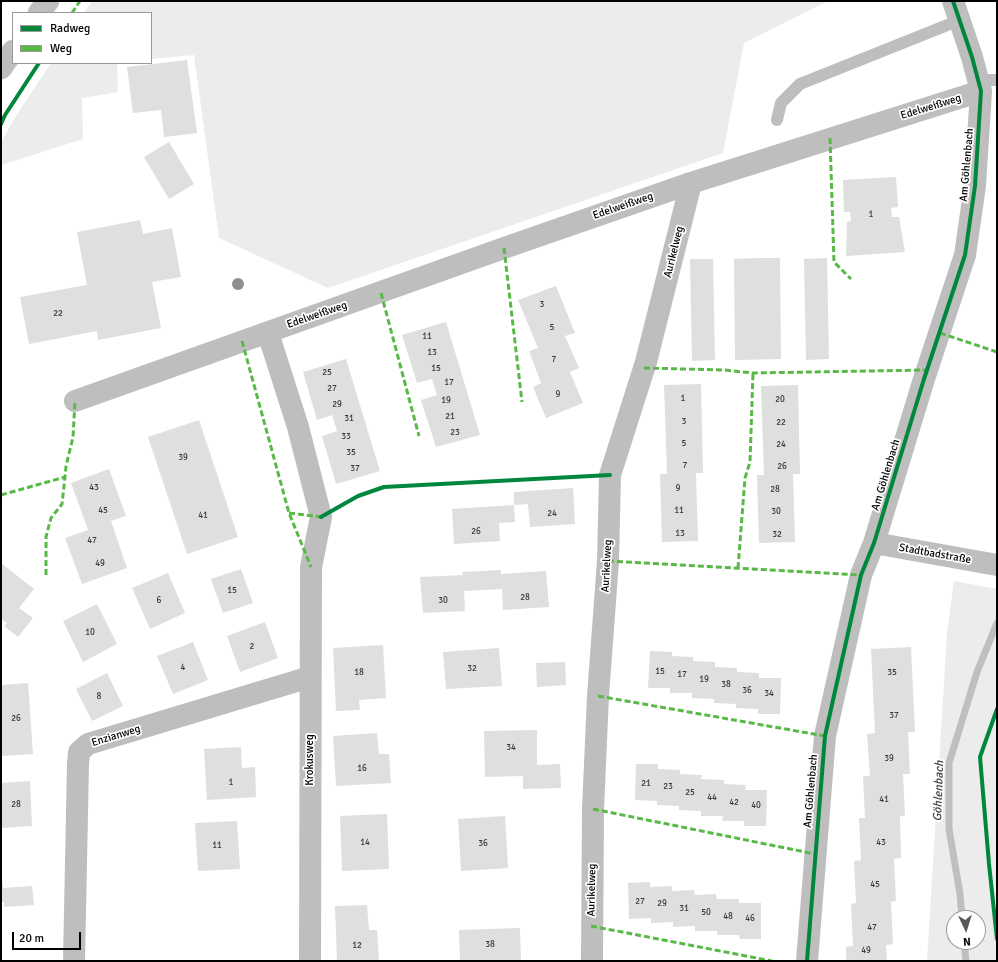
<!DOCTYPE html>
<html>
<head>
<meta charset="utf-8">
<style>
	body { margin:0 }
	#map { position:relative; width:998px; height:962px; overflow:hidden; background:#fff; font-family:Signika,sans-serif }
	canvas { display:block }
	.frame { position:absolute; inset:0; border:2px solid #000; pointer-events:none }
	.legend { position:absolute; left:12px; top:12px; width:140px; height:52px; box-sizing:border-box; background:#fff; border:1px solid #999; margin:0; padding:5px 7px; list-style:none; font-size:12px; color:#000 }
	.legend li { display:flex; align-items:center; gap:8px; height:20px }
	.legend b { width:20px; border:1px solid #999 }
	.north { position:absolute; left:946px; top:910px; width:40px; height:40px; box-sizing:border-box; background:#fff; border:1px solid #999; border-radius:50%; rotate:176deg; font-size:11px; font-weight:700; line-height:16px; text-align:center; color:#000 }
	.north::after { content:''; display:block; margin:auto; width:14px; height:18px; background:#595959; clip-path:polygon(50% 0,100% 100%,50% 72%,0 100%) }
	.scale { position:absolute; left:12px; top:932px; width:69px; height:18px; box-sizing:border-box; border:2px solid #000; border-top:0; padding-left:5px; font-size:12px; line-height:14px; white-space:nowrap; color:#000; -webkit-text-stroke:3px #fff; paint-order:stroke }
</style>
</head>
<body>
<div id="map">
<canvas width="998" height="962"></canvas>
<div class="frame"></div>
<ul class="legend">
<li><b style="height:5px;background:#00873e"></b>Radweg</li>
<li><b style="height:5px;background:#58b947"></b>Weg</li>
</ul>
<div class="north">N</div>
<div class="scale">20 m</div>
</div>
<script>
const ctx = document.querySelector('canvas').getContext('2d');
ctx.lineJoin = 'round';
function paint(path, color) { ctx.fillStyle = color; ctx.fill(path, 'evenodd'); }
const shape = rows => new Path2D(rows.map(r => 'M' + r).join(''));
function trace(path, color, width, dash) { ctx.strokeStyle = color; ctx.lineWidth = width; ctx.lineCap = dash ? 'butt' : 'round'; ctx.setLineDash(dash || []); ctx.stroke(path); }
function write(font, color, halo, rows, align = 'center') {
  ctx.font = font + ' Signika,sans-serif'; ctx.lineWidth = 3.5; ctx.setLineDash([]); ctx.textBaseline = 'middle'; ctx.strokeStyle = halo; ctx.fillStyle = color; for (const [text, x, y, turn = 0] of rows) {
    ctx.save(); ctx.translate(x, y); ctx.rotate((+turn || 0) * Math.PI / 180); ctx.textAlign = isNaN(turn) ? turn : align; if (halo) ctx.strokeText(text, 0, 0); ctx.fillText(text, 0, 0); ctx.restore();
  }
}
paint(shape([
	[92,1,828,1,744,43,723,153,328,288,219,238,194,55,151,59,151,13,84,13],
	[51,63,117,63,118,92,82,98,83,139,1,165,1,142,16,116],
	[954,581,997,589,997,961,927,961,947,633],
	[954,918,978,918,978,942,954,942]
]), '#ececec');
trace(shape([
	[962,918,960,894,949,829,949,763,977,672,997,623],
	[964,942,966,961]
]), '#bfbfbf', 7);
paint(shape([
	[187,60,197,133,164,137,161,110,133,113,127,67],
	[169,142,194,184,169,199,144,157],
	[896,177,898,207,891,208,892,217,899,217,905,252,846,256,847,222,851,221,850,212,844,212,843,180],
	[140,220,143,234,172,228,181,277,152,282,161,328,98,340,97,331,29,344,20,297,87,285,77,232],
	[757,258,780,258,781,359,735,360,734,259],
	[827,258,829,359,806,360,804,259],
	[690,259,713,259,715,360,692,361],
	[556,286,575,333,565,336,579,368,570,372,583,403,546,418,533,387,541,383,529,351,538,348,518,300],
	[446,322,480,435,436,447,421,400,437,395,432,379,417,383,402,335],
	[346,359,380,471,336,484,322,436,337,431,332,415,317,420,303,372],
	[701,384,703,473,696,473,698,541,662,542,660,474,667,474,664,385],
	[798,385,800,474,793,474,795,542,759,543,757,475,764,475,761,386],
	[199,420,238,537,187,554,148,437],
	[109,469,126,516,111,521,127,568,82,584,65,538,88,530,71,483],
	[573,488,575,524,530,527,528,504,514,505,514,492],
	[514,505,515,522,499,523,500,541,454,544,452,509],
	[1,563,34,589,19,608,33,618,18,637,4,626,7,623,1,619],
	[241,569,253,603,223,613,211,579],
	[501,570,501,574,546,571,549,607,503,610,502,589,464,591,465,611,423,613,420,577,463,575,462,572],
	[168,573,185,613,150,629,132,588],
	[97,604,117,644,83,662,63,621],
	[265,622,278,658,240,672,227,636],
	[193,642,208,680,173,694,157,656],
	[383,645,386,698,359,700,360,710,336,711,333,648],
	[911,647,915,732,908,732,910,774,903,774,905,816,900,816,901,858,894,859,896,901,891,902,893,944,886,945,887,961,846,961,846,947,853,946,851,904,856,903,854,861,861,860,859,818,865,818,863,776,870,776,867,734,875,733,871,649],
	[499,648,502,686,446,689,443,652],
	[650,651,672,652,672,656,693,657,693,661,715,662,715,667,737,668,737,672,759,673,759,678,781,678,780,714,758,714,758,709,736,708,736,704,714,703,714,699,692,698,692,693,670,693,670,688,648,688],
	[565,662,566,685,537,687,536,663],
	[107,673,123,706,92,721,76,689],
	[28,683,33,754,1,756,1,685],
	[537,730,537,765,560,764,561,788,523,789,523,776,485,777,484,731],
	[377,733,379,754,389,754,391,783,336,786,333,736],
	[241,747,242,768,255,767,256,797,207,800,204,749],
	[636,764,658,764,658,769,680,770,680,774,702,775,701,779,724,780,724,784,746,785,745,790,767,790,766,826,744,826,744,821,722,821,723,816,701,816,701,811,679,810,679,806,657,805,657,801,635,800],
	[30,781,32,826,1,828,1,783],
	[387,814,389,869,342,871,340,816],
	[505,816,508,868,461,871,458,819],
	[237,821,240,869,198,871,195,823],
	[1,879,2,879,3,888,32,886,34,905,4,907,4,902,1,902],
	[650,882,650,887,672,886,672,891,694,890,695,895,716,894,717,899,739,899,739,903,761,903,761,939,740,939,739,935,717,935,717,931,695,931,695,926,673,927,673,922,651,923,651,918,629,919,628,883],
	[367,905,369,930,377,930,379,961,337,961,335,906],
	[520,928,521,961,460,961,459,930]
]), '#dfdfdf');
const primary = shape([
	[39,13,48,1],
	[1,68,13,51]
]);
trace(primary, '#dbdbdb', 23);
trace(shape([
	[979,80,997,80],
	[777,120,781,103,800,84,960,20]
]), '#bebebe', 12);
trace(shape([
	[268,333,298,427,321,517,311,567,310,961],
	[75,401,504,248,691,183,981,91],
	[874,543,997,565],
	[74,961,78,764,79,752,88,744,310,677],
	[592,961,593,809,598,696,608,561,610,475,646,362,691,183],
	[807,961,825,736,861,575,874,543,924,379,965,255,975,186,981,91,972,57,953,1]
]), '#bebebe', 22);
trace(primary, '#bebebe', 22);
trace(shape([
	[72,13,80,1],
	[830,138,834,262,851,279],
	[504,248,522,402],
	[381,293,419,436],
	[940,333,997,352],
	[242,341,289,513,311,567],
	[644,368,724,370,753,373,927,370],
	[1,495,65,477,66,466,73,437,75,401],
	[289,513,321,517,323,516],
	[608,561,861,575],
	[738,568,745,478,750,462,753,373],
	[46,575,46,537,51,518,62,504,65,477],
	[598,696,825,736],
	[593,809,815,854],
	[591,926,772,961]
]), '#58b947', 3, [6, 3]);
trace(shape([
	[1,124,5,115,39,63],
	[321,517,358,496,384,487,610,475],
	[997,709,980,757,989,864,997,939],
	[807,961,825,736,861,575,874,543,924,379,965,255,975,186,981,91,972,57,953,1]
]), '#00873e', 4);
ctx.fillStyle = '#8f8f8f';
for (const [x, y] of [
	[238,284]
]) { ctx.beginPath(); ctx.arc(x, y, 6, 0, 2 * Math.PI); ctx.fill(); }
write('9px', '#383838', null, [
	["1",871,215],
	["3",542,305],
	["22",58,314],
	["5",552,328],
	["11",427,337],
	["13",432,353],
	["7",554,360],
	["15",436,369],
	["25",327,373],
	["17",449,383],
	["27",332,389],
	["9",558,395],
	["1",683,399],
	["20",780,400],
	["19",446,401],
	["29",337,405],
	["21",450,417],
	["31",349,419],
	["3",684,422],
	["22",781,423],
	["23",455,433],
	["33",346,437],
	["5",684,444],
	["24",781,445],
	["35",351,453],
	["39",183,458],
	["7",685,466],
	["26",782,467],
	["37",355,469],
	["43",94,488],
	["9",678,489],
	["28",775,490],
	["45",103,511],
	["11",679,511],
	["30",776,512],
	["24",552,514],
	["41",203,516],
	["26",476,532],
	["13",680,534],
	["32",777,535],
	["47",92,541],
	["49",100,564],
	["15",232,591],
	["28",525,598],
	["6",159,601],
	["30",443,601],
	["10",90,633],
	["2",252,647],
	["4",183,668],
	["32",472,669],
	["15",660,672],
	["18",359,673],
	["35",892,673],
	["17",682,675],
	["19",704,680],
	["38",726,685],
	["36",747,691],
	["34",769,694],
	["8",99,697],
	["37",894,716],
	["26",16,719],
	["34",511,748],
	["39",889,759],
	["16",362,769],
	["1",231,783],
	["21",646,784],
	["23",668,787],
	["25",690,793],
	["44",712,798],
	["41",884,800],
	["42",734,803],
	["28",16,805],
	["40",756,806],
	["14",365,843],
	["43",881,843],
	["36",483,844],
	["11",217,846],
	["45",875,885],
	["27",640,902],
	["29",662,904],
	["31",684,909],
	["50",706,913],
	["48",728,917],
	["46",750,919],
	["47",872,928],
	["38",490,945],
	["12",357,946],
	["49",866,951]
]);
write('11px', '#000', '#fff', [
	["Edelweißweg",931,107,-17],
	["Am Göhlenbach",967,165,-85],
	["Edelweißweg",623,206,-19],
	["Aurikelweg",674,252,-76],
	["Edelweißweg",317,315,-19],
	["Am Göhlenbach",886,475,-73],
	["Stadtbadstraße",935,554,10],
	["Aurikelweg",607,566,-87],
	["Enzianweg",116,736,-17],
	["Krokusweg",310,760,-90],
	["Am Göhlenbach",811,791,-85],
	["Aurikelweg",592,890,-89]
]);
write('italic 12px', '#444', '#fff', [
	["Göhlenbach",939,791,-88]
]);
</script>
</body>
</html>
